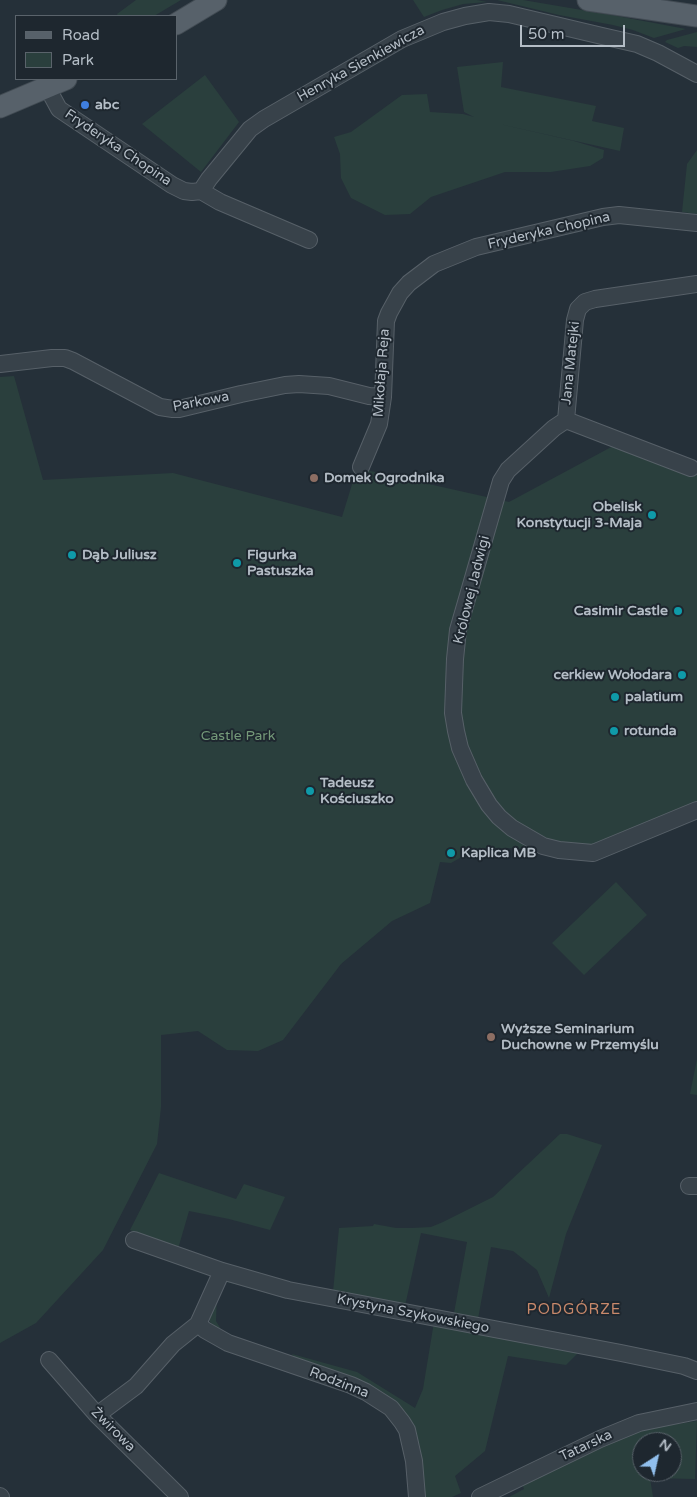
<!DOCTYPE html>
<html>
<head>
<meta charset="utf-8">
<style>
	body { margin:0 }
	#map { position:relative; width:697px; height:1497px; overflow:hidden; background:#253039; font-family:"Varela Round",sans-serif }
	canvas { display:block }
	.legend { position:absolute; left:15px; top:15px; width:162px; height:65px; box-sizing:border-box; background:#1e272f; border:1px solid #5a636b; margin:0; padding:6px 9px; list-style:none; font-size:15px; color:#b4bdc6 }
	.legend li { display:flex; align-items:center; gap:10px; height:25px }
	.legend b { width:25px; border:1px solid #5a636b }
	.north { position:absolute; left:632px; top:1432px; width:50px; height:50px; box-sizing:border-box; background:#1e272f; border:1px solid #5a636b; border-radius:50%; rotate:35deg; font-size:14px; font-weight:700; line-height:20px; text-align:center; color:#b4bdc6 }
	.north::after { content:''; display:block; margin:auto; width:18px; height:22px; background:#91bfed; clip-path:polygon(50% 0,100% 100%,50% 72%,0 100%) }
	.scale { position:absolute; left:520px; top:25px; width:105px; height:22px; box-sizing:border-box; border:2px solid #b4bdc6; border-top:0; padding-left:6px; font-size:15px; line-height:18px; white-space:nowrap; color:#b4bdc6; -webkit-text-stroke:4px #1e272f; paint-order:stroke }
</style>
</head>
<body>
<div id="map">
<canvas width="697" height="1497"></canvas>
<ul class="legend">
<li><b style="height:6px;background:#57616a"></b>Road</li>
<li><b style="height:14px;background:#2a3f3d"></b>Park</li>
</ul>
<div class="north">N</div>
<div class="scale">50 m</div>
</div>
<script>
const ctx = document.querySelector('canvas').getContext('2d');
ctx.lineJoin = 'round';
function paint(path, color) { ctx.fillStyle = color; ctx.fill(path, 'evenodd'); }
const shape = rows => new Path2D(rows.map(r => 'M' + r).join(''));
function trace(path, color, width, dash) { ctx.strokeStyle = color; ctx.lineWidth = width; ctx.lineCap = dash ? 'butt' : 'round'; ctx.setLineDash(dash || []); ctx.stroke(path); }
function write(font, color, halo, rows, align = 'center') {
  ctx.font = font + ' "Varela Round",sans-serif'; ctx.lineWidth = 4; ctx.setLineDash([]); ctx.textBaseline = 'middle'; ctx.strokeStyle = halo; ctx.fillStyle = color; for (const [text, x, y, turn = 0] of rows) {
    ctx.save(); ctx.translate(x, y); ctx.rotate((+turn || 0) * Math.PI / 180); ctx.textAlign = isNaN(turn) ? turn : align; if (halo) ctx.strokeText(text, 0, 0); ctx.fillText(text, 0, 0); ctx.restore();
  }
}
paint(shape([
	[136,0,181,0,154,16,118,16,117,14],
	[413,0,477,0,487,2,463,4,442,10,424,17],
	[497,0,523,0,617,16,686,29,654,38,633,30,613,25,559,15],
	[697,32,697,47,684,46,678,48,665,42,667,40],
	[503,62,501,87,596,106,592,121,624,128,620,151,495,123,574,141,604,150,603,158,590,166,551,172,505,172,431,197,410,214,385,215,351,198,341,178,340,154,334,137,351,132,402,95,427,94,430,112,463,114,474,117,464,112,457,67],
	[205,75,239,122,201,172,142,124],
	[697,150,697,214,682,212,687,164],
	[14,376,43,480,173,473,342,517,357,468,509,502,615,445,697,473,697,819,605,857,510,848,465,855,451,863,440,862,430,903,392,921,341,964,283,1040,258,1051,227,1050,198,1031,161,1035,161,1107,157,1144,103,1250,36,1323,0,1343,0,377],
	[616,882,647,915,584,975,552,943],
	[697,1059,697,1095,690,1094],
	[560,1134,567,1134,602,1145,566,1234,549,1298,537,1270,513,1251,491,1247,478,1319,454,1313,467,1242,421,1233,405,1306,333,1292,339,1228,373,1226,374,1224,396,1228,412,1228,431,1227,443,1222,493,1197],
	[159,1173,236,1199,244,1184,285,1197,270,1230,229,1219,189,1211,178,1249,130,1230],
	[222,1279,306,1302,223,1281,217,1292,216,1321,225,1336,218,1331,210,1322,209,1313],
	[434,1322,578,1353,566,1365,508,1356,485,1451,455,1476,461,1493,452,1497,425,1497,420,1447,414,1429,358,1381,294,1357,292,1354,357,1372,415,1408,423,1389],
	[697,1421,695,1479,650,1478,653,1497,509,1497,524,1489,522,1484,580,1456,645,1429],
	[642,1442,672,1442,672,1472,642,1472]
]), '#2a3f3d');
const minor = shape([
	[47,87,59,109,172,185,184,191,192,192,201,191,220,202,309,240],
	[201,191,209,179,250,129,264,119,402,39,443,22,465,16,489,12,509,14,602,36,637,44,658,53,697,74],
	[0,364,52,358,65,358,73,361,160,407,173,409,179,409,241,394,285,385,299,384,329,386,369,396,383,397],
	[566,420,554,428,508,470,501,481,458,630,455,659,453,713,456,731,460,748,474,780,489,805,499,817,512,828,543,846,559,850,593,853,697,810],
	[566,420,575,320,578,309,585,302,595,299,697,284],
	[566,420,691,468],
	[361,467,379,424,383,397,386,321,389,313,400,293,409,283,434,264,476,247,603,217,619,215,697,223],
	[689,1186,697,1186],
	[134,1240,222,1271,288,1290,621,1353,684,1366,697,1371],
	[198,1324,205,1330,228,1343,351,1385,366,1392,391,1408,402,1422,407,1430,414,1461,417,1497],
	[49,1360,97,1415,180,1497],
	[97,1415,136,1386,173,1344,198,1324,222,1271],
	[0,1496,1,1497],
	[480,1497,600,1439,639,1423,697,1411]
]);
const major = shape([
	[588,0,697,16],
	[176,24,216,0],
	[0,107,66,79]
]);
trace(minor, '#576068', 18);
trace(major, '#424b53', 23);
trace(minor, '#38424a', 16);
trace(major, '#57616a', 21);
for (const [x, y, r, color] of [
	[85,105,5,"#3f7fe0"],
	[314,478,5,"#8d6e63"],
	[652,515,5,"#0f9aa8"],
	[72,555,5,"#0f9aa8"],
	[237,563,5,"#0f9aa8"],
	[678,611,5,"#0f9aa8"],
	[682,675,5,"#0f9aa8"],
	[615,697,5,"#0f9aa8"],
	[614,731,5,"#0f9aa8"],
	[310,791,5,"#0f9aa8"],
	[451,853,5,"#0f9aa8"],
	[491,1037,5,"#8d6e63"]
]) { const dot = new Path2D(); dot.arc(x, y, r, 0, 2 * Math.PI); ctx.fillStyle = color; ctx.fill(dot); trace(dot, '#1e272f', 2); }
write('14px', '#b4bdc6', '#1e272f', [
	["Henryka Sienkiewicza",361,64,-29],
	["Fryderyka Chopina",118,148,34],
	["Fryderyka Chopina",549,231,-13],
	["Jana Matejki",571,363,-84],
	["Mikołaja Reja",382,373,-86],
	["Parkowa",201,402,-11],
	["Królowej Jadwigi",472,590,-76],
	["Krystyna Szykowskiego",413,1314,11],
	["Rodzinna",339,1383,21],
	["Żwirowa",113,1430,45],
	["Tatarska",586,1446,-25]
]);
write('bold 14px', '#b4bdc6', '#1e272f', [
	["abc",95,105],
	["Domek Ogrodnika",324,478],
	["Obelisk",642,507,"right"],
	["Konstytucji 3-Maja",642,523,"right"],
	["Dąb Juliusz",82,555],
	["Figurka",247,555],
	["Pastuszka",247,571],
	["Casimir Castle",668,611,"right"],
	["cerkiew Wołodara",672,675,"right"],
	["palatium",625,697],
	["rotunda",624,731],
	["Tadeusz",320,783],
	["Kościuszko",320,799],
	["Kaplica MB",461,853],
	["Wyższe Seminarium",501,1029],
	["Duchowne w Przemyślu",501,1045]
], 'left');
write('14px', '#749979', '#1e272f', [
	["Castle Park",238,736]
]);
ctx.letterSpacing = '1px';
write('15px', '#c9896b', '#1e272f', [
	["PODGÓRZE",574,1310]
]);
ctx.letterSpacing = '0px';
</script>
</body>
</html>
